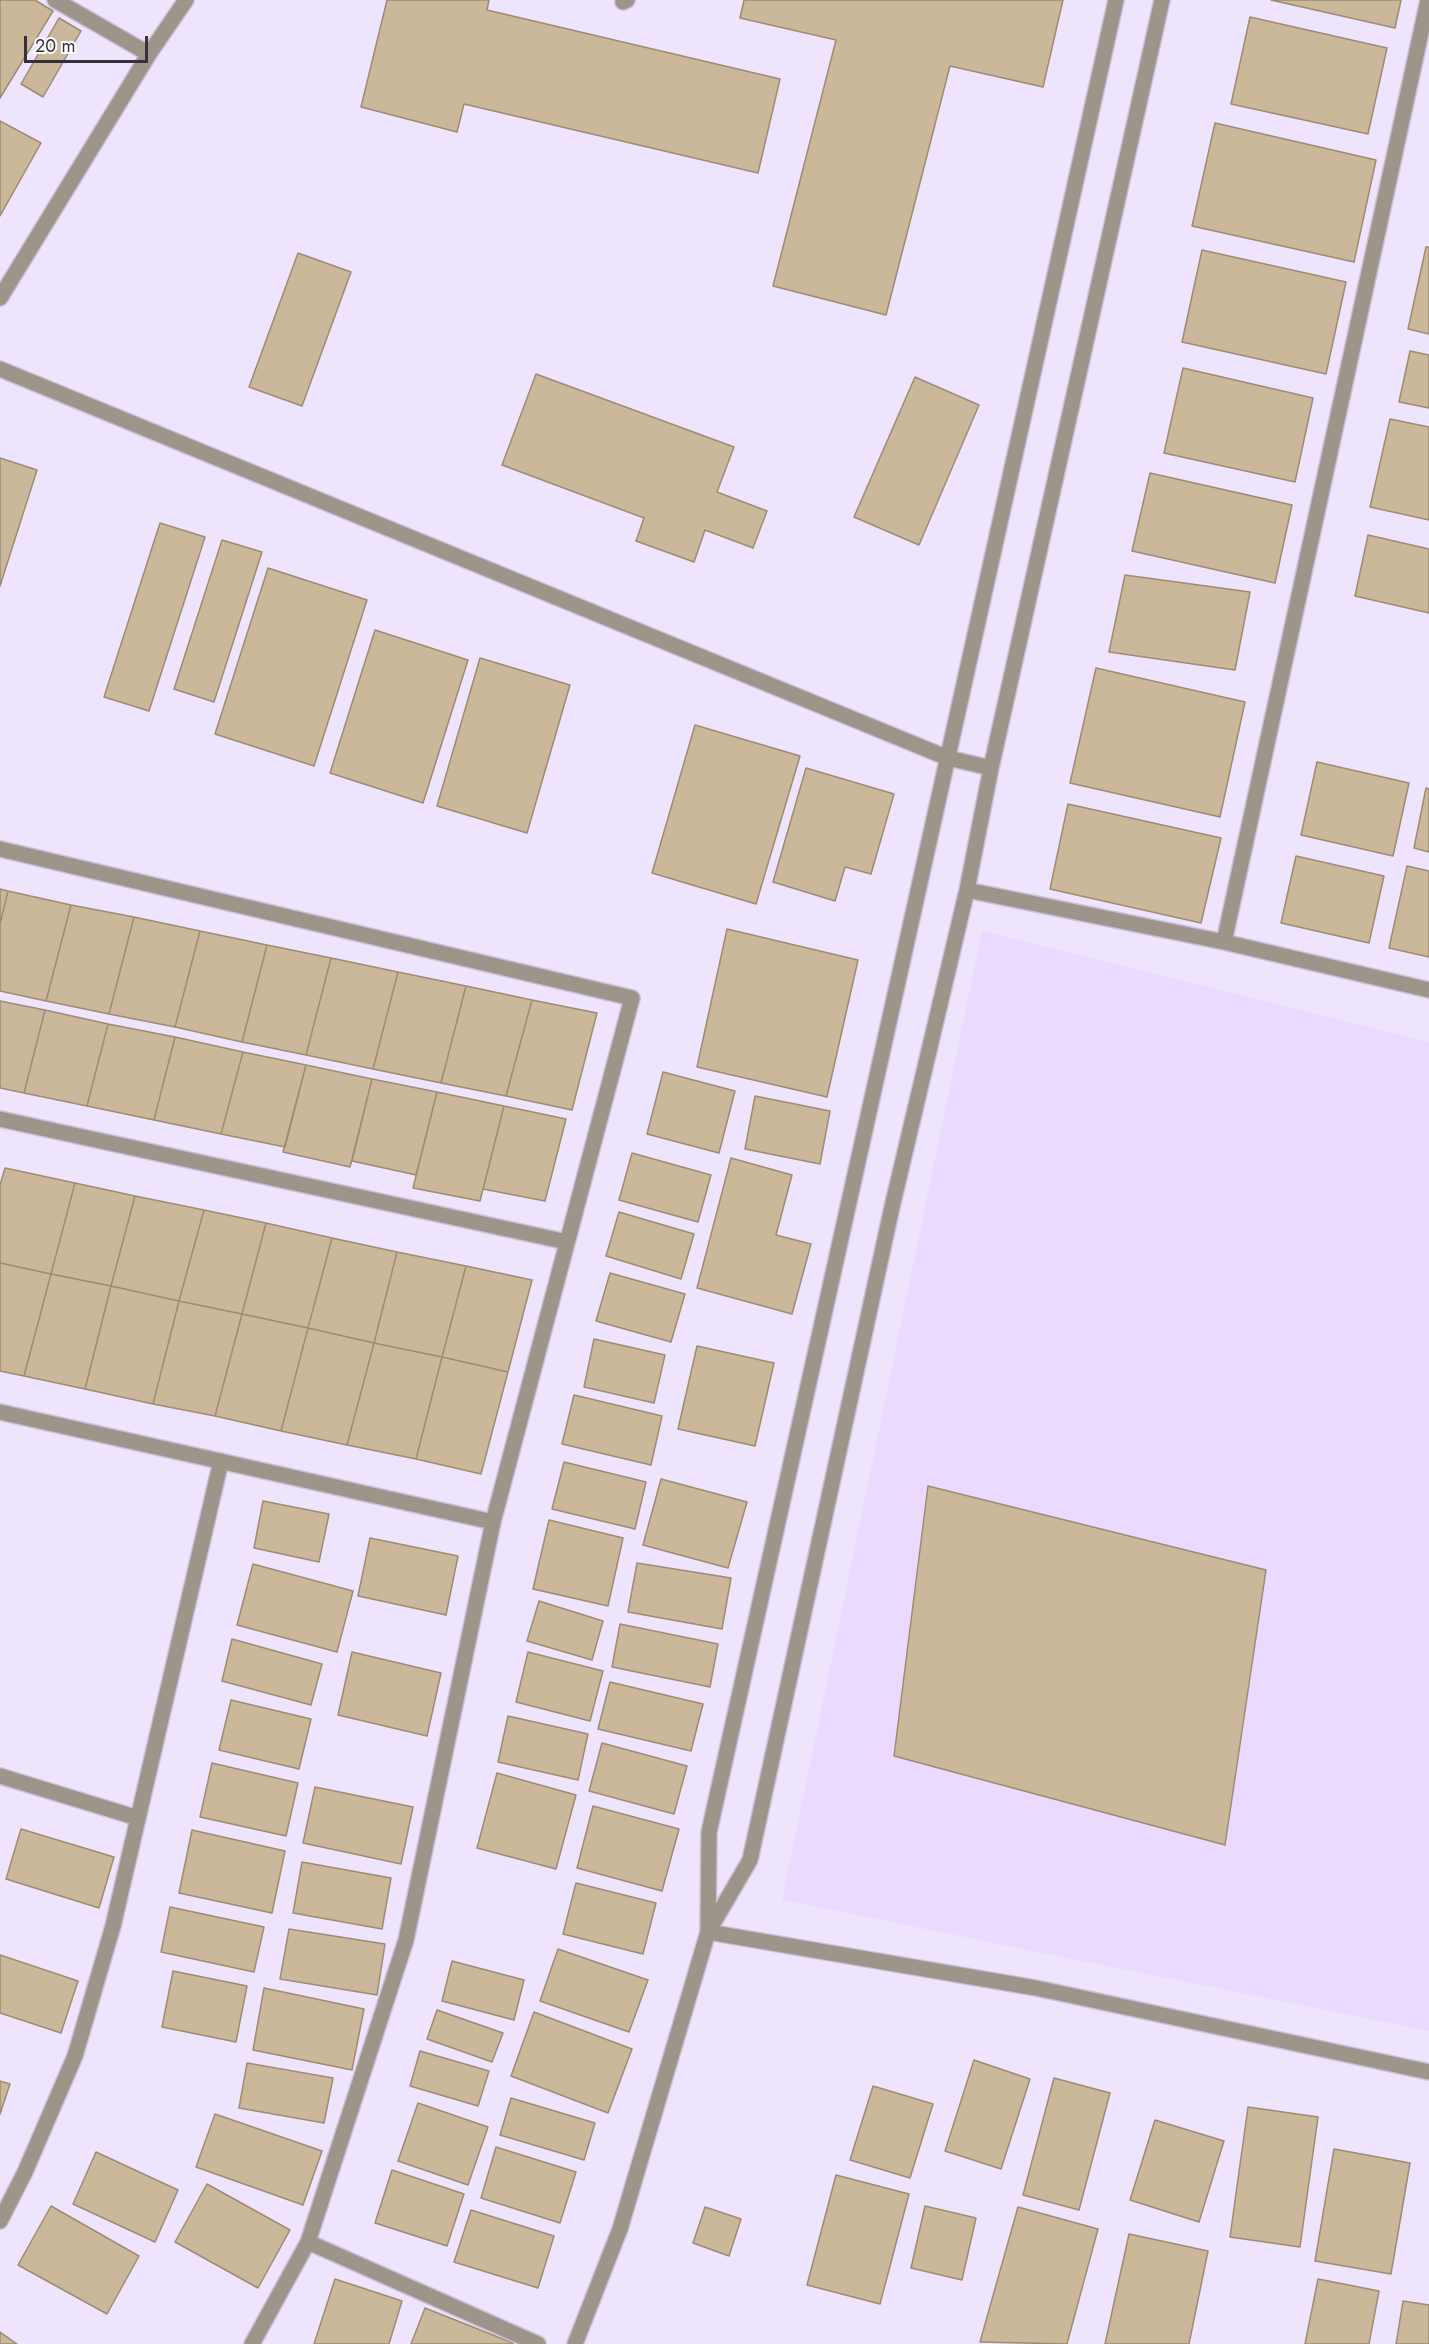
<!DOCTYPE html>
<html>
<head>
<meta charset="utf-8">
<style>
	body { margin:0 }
	#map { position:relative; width:1429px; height:2344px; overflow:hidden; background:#efe4fd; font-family:Jost,sans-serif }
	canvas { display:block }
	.scale { position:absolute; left:24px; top:36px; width:124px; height:27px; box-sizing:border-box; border:3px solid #36303c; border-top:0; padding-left:8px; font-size:18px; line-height:21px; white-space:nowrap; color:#36303c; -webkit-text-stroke:4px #fff; paint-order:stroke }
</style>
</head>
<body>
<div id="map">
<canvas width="1429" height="2344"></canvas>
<div class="scale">20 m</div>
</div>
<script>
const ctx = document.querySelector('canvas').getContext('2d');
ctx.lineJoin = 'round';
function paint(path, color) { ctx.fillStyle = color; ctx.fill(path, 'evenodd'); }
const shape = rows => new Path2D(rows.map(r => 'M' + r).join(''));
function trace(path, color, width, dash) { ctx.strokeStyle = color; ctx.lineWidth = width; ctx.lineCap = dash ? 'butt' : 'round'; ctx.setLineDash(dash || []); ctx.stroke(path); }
paint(shape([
	[982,931,1429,1042,1429,2031,782,1900],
	[928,1486,1266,1570,1225,1845,895,1756]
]), '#eadaff');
const building = shape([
	[0,0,35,0,53,11,0,98,0,0],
	[387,0,489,0,487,10,780,79,758,173,464,104,457,132,361,107,387,0],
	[744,0,1063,0,1043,87,950,66,886,315,773,286,836,40,740,18,744,0],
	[1271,0,1401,0,1395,28,1271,0],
	[1250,17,1387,48,1368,134,1231,104,1250,17],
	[59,18,81,31,43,97,21,84,59,18],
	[0,121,41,143,0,216,0,121],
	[1215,123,1376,160,1354,262,1192,226,1215,123],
	[1426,247,1429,247,1429,334,1408,329,1426,247],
	[1202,250,1346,282,1326,374,1182,342,1202,250],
	[298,253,351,272,302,406,249,387,298,253],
	[1410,351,1429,355,1429,408,1399,402,1410,351],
	[1183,368,1313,398,1295,482,1164,453,1183,368],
	[536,374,734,447,717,492,767,511,753,548,705,530,694,562,636,541,644,518,502,465,536,374],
	[915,377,979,405,919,545,854,517,915,377],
	[1390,419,1429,427,1429,520,1370,507,1390,419],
	[0,458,37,470,0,586,0,458],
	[1150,473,1292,505,1275,583,1132,551,1150,473],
	[160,523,205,537,149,711,104,697,160,523],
	[1368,535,1429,549,1429,613,1355,596,1368,535],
	[222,540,262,552,214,702,174,689,222,540],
	[268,568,367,600,314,766,215,734,268,568],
	[1125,575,1250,592,1235,670,1109,652,1125,575],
	[375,630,468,660,423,803,330,773,375,630],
	[480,658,570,685,527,833,437,806,480,658],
	[1096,668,1245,702,1220,817,1070,783,1096,668],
	[695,725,800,756,756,904,652,873,695,725],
	[1317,762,1409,783,1393,856,1301,835,1317,762],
	[806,768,894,794,871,874,845,867,835,901,773,882,806,768],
	[1426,788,1429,789,1429,852,1414,848,1426,788],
	[1068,804,1221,838,1201,923,1050,889,1068,804],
	[1296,856,1384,876,1369,943,1281,923,1296,856],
	[1407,866,1429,871,1429,957,1389,948,1407,866],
	[0,889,8,891,0,924,0,889],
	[8,891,71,905,46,1001,0,991,0,924,8,891],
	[71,905,134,917,109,1014,46,1001,71,905],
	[134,917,200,931,175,1027,109,1014,134,917],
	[727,929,858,960,827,1097,697,1067,727,929],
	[200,931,267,945,242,1042,175,1027,200,931],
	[267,945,331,958,306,1055,242,1042,267,945],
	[331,958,398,972,373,1069,306,1055,331,958],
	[398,972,466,986,441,1083,373,1069,398,972],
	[466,986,532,1000,506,1096,441,1083,466,986],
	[532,1000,597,1013,572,1110,506,1096,532,1000],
	[0,1001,45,1010,24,1093,0,1088,0,1001],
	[45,1010,108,1024,87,1106,24,1093,45,1010],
	[108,1024,175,1037,154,1120,87,1106,108,1024],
	[175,1037,243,1052,221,1134,154,1120,175,1037],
	[243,1052,306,1065,285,1147,221,1134,243,1052],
	[306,1065,372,1079,350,1167,283,1152,306,1065],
	[663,1072,735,1091,719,1153,647,1134,663,1072],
	[372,1079,437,1092,416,1175,352,1161,372,1079],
	[437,1092,504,1106,480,1201,413,1188,437,1092],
	[755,1096,830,1111,820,1164,745,1149,755,1096],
	[504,1106,566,1119,545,1201,483,1189,504,1106],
	[632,1153,711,1175,698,1222,619,1200,632,1153],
	[731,1158,792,1175,776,1235,811,1244,792,1314,697,1288,731,1158],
	[5,1168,75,1183,51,1274,0,1263,0,1185,5,1168],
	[75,1183,135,1196,111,1286,51,1274,75,1183],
	[135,1196,204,1210,179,1301,111,1286,135,1196],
	[204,1210,266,1223,242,1314,179,1301,204,1210],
	[619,1212,694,1234,681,1279,606,1256,619,1212],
	[266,1223,332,1238,308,1328,242,1314,266,1223],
	[332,1238,397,1252,374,1343,308,1328,332,1238],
	[397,1252,466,1266,442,1357,374,1343,397,1252],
	[0,1263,51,1274,24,1376,0,1371,0,1263],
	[466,1266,532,1280,508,1372,442,1357,466,1266],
	[610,1273,685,1294,671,1342,596,1321,610,1273],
	[51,1274,111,1286,85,1389,24,1376,51,1274],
	[111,1286,179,1301,153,1404,85,1389,111,1286],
	[179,1301,242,1314,215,1416,153,1404,179,1301],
	[242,1314,308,1328,281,1431,215,1416,242,1314],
	[308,1328,374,1343,347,1445,281,1431,308,1328],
	[594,1339,665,1355,654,1403,584,1387,594,1339],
	[374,1343,442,1357,416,1459,347,1445,374,1343],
	[697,1346,774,1363,755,1446,678,1429,697,1346],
	[442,1357,508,1372,481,1474,416,1459,442,1357],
	[574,1395,662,1416,651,1465,562,1444,574,1395],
	[564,1462,646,1482,635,1529,552,1509,564,1462],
	[661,1479,747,1502,728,1568,643,1545,661,1479],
	[928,1486,1266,1570,1225,1845,894,1756,928,1486],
	[263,1501,329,1514,319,1562,254,1548,263,1501],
	[549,1520,623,1538,608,1606,533,1589,549,1520],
	[370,1538,458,1556,446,1615,358,1596,370,1538],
	[637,1563,731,1578,722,1629,628,1612,637,1563],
	[253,1564,353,1591,337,1652,237,1625,253,1564],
	[539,1601,603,1621,592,1660,527,1641,539,1601],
	[620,1624,718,1644,710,1687,612,1667,620,1624],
	[232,1639,322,1664,311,1705,222,1681,232,1639],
	[352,1652,441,1673,427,1736,338,1715,352,1652],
	[528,1652,603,1671,590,1721,516,1702,528,1652],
	[610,1682,703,1704,691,1751,598,1729,610,1682],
	[231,1700,311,1719,299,1769,219,1750,231,1700],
	[508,1716,588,1734,578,1780,498,1762,508,1716],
	[602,1743,687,1766,674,1814,589,1791,602,1743],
	[212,1763,298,1783,286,1836,200,1817,212,1763],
	[497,1773,576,1795,556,1869,477,1848,497,1773],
	[315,1787,413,1807,401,1864,303,1843,315,1787],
	[593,1806,679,1829,662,1891,577,1868,593,1806],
	[21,1829,114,1857,99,1908,6,1879,21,1829],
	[192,1830,285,1851,272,1913,179,1893,192,1830],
	[302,1862,391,1878,382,1929,293,1913,302,1862],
	[576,1883,656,1903,643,1954,563,1934,576,1883],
	[170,1907,264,1927,254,1972,161,1952,170,1907],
	[289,1929,385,1944,377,1995,280,1979,289,1929],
	[558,1949,648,1980,629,2032,540,2001,558,1949],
	[0,1955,78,1981,61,2033,0,2013,0,1955],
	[452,1961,524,1980,514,2020,442,2001,452,1961],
	[173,1971,247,1986,236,2042,162,2027,173,1971],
	[264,1988,364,2009,352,2070,253,2050,264,1988],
	[437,2010,503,2033,492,2062,427,2039,437,2010],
	[534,2012,632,2049,608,2113,511,2076,534,2012],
	[420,2051,489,2071,478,2106,410,2086,420,2051],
	[974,2060,1030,2079,1001,2169,945,2151,974,2060],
	[247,2063,333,2078,324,2123,239,2108,247,2063],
	[1054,2078,1110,2093,1079,2210,1023,2195,1054,2078],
	[0,2081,10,2084,0,2114,0,2081],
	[873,2086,933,2104,910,2178,850,2160,873,2086],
	[511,2098,595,2123,584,2160,500,2135,511,2098],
	[418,2103,488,2127,468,2185,398,2161,418,2103],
	[1248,2107,1318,2117,1300,2247,1230,2237,1248,2107],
	[215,2114,322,2151,303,2205,196,2167,215,2114],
	[1155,2120,1224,2141,1199,2222,1130,2200,1155,2120],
	[496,2147,576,2172,560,2223,481,2198,496,2147],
	[1334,2149,1410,2163,1391,2274,1315,2261,1334,2149],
	[96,2152,178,2190,155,2242,73,2204,96,2152],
	[392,2170,464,2194,447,2246,375,2223,392,2170],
	[836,2175,909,2194,880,2304,807,2285,836,2175],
	[207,2184,290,2230,258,2288,175,2242,207,2184],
	[51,2206,139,2256,107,2314,18,2265,51,2206],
	[925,2206,976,2218,962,2280,911,2268,925,2206],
	[705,2207,741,2219,729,2256,693,2243,705,2207],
	[1018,2207,1098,2229,1067,2344,980,2342,1018,2207],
	[471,2210,554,2236,538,2288,454,2262,471,2210],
	[1129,2234,1208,2251,1189,2344,1105,2344,1129,2234],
	[335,2279,402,2301,389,2344,314,2344,335,2279],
	[1318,2279,1379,2291,1369,2344,1305,2344,1318,2279],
	[1403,2301,1429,2305,1429,2344,1396,2344,1403,2301],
	[425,2308,513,2343,513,2344,411,2344,425,2308],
	[0,2332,17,2344,0,2344,0,2332]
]);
paint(building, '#cbb79a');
trace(building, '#9e8c72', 1.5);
const minor = shape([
	[623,2,627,0],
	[149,54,186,0],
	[0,298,149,54,55,0],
	[0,369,948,758,991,768],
	[0,849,632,998,493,1522,406,1940,308,2242,252,2344],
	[967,890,1224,942,1429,990],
	[1224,942,1428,0],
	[0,1119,567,1242],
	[0,1412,493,1522],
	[0,1776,138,1818],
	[708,1929,709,1832,1116,0],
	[708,1932,1036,1988,1429,2072],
	[0,2221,25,2172,75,2056,113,1926,221,1461],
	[308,2242,538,2344],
	[575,2344,620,2229,708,1932,750,1860,892,1207,967,890,991,768,1162,0]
]);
trace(minor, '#cac0d6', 18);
trace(minor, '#9e958a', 15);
</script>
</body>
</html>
